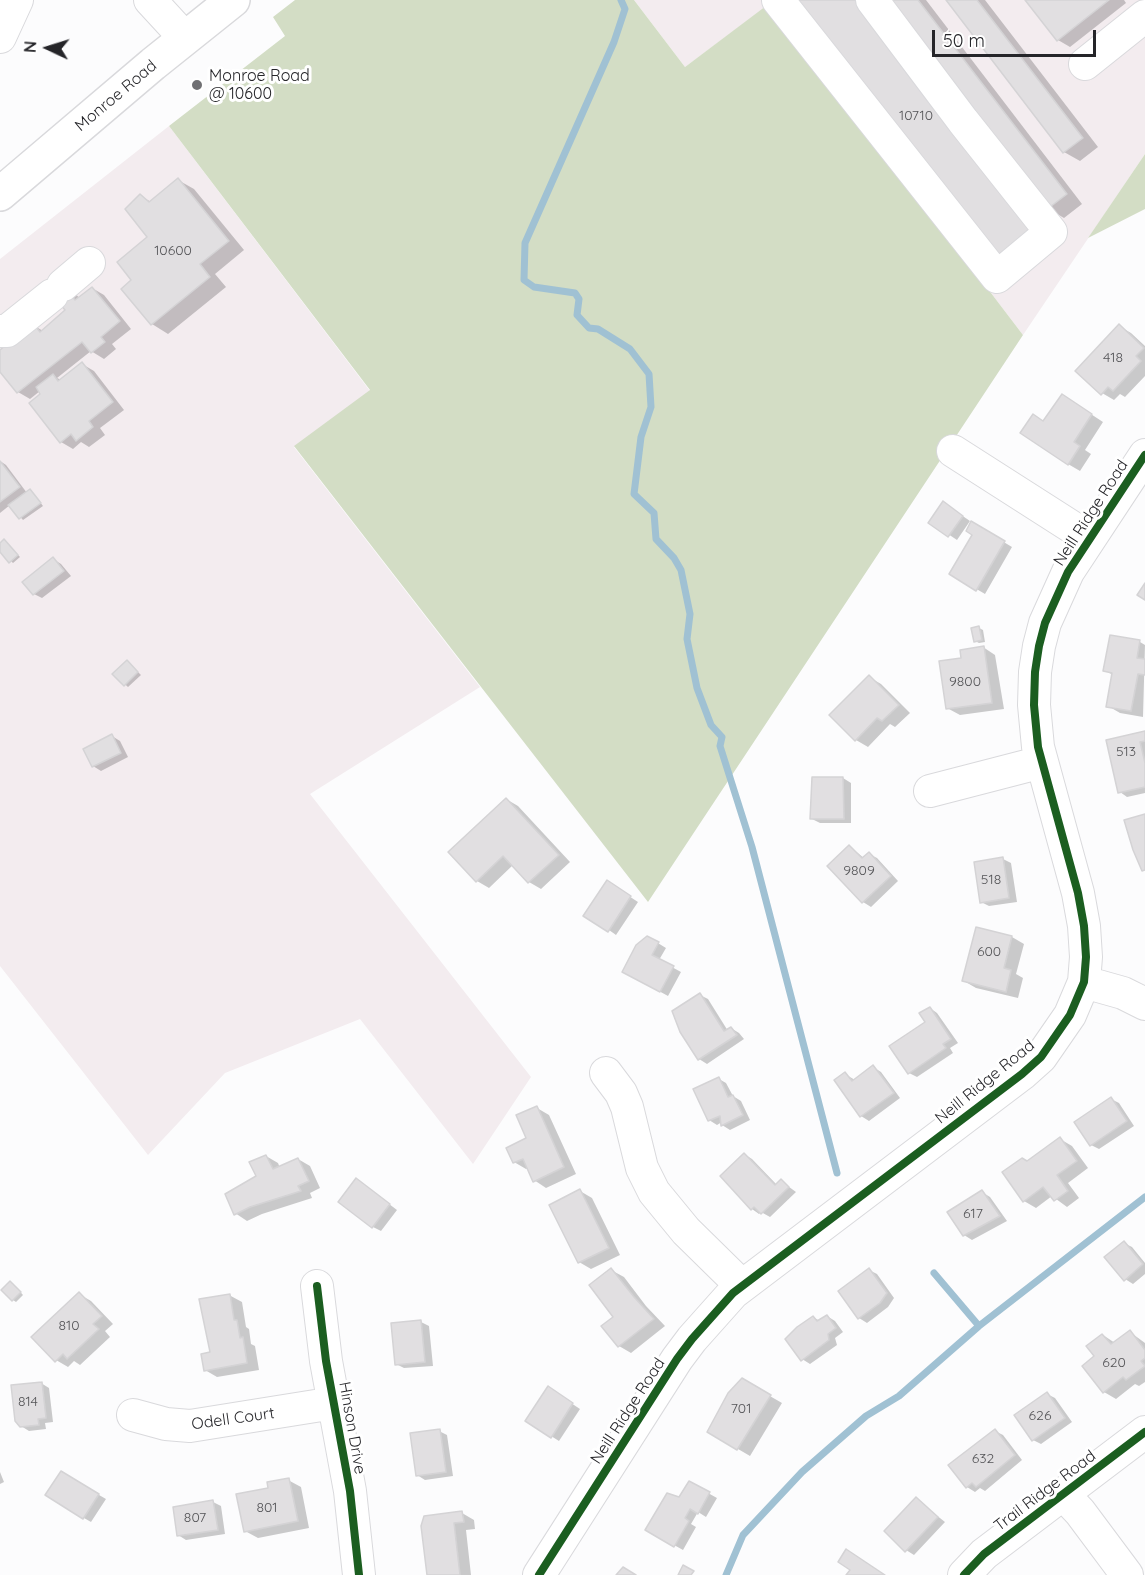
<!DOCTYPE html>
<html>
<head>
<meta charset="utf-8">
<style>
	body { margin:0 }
	#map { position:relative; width:1145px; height:1575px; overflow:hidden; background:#fcfcfd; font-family:Quicksand,sans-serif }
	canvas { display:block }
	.north { position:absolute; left:18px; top:18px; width:60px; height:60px; -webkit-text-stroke:4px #fff; paint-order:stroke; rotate:274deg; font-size:16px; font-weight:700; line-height:24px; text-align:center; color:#252529 }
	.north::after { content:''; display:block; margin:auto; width:21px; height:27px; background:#252529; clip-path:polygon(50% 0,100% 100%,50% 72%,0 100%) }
	.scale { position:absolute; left:932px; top:30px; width:164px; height:27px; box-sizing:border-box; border:3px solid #252529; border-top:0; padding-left:8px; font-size:18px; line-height:21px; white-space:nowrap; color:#252529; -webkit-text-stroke:4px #fff; paint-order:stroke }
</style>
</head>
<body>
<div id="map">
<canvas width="1145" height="1575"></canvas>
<div class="north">N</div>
<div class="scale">50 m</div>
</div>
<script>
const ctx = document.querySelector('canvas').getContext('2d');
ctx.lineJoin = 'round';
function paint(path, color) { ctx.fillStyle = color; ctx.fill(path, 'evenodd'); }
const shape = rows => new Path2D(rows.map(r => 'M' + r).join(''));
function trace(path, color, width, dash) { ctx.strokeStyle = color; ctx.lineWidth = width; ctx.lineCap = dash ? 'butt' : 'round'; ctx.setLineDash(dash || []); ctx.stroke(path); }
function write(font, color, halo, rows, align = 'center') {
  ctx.font = font + ' Quicksand,sans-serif'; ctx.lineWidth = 6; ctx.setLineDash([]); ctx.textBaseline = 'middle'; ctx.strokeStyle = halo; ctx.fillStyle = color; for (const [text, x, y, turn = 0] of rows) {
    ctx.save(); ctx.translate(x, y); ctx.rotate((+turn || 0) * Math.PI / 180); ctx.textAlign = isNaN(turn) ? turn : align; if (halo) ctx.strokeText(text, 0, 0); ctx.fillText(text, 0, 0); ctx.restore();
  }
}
paint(shape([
	[634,0,1145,0,1145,154,1023,335,770,4,685,67],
	[169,126,370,391,294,447,480,687,310,794,531,1077,473,1164,360,1019,225,1073,148,1155,0,966,0,259]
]), '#f3ecef');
paint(shape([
	[295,0,634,0,685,67,770,3,1023,335,648,902,294,446,370,390,169,126,285,36,273,17],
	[1145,154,1145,209,1088,238]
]), '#d3ddc5');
paint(shape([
	[887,0,926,0,1082,204,1064,218,1047,208],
	[947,0,985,0,1098,147,1080,161,1064,152],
	[1027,0,1124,0,1126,3,1070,47,1058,40],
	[178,180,194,189,244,250,215,274,226,287,168,334,152,324,123,289,134,280,149,237,141,196,151,202],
	[70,287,80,299,92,288,104,295,131,329,112,344,116,349,104,359,91,351,57,378,61,380,82,364,94,371,124,410,100,428,105,435,89,447,81,442,73,449,61,442,40,391,30,399,18,392,0,370,0,352,33,325,43,331,67,310],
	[1119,326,1131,333,1145,346,1145,376,1125,397,1120,394,1114,400,1102,393],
	[1074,403,1103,422,1085,450,1091,454,1080,471,1068,464,1044,422],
	[0,461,6,465,27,493,30,491,33,493,43,506,23,520,10,505,0,513],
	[951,508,970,521,957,540,930,522],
	[972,523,1012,547,985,594,951,574,974,534],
	[5,541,20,557,13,563,0,550,0,545],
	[53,559,61,564,71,576,42,598,34,594],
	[979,628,983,630,985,642,979,643,975,641],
	[1111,637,1140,642,1145,645,1143,717,1120,713,1108,706,1113,675,1104,670],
	[983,647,995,655,1004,709,960,715,947,708,963,659],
	[130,664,141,675,128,687,114,674],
	[869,677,881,684,910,713,895,727,890,724,868,747,856,740],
	[1145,733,1145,793,1127,797,1120,792,1108,741],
	[112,736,120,741,128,757,101,771,93,766],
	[843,778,851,783,851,823,820,823,812,819],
	[506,799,518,806,570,862,541,889,529,882,513,865,489,888,477,881],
	[849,846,864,858,869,854,877,858,898,881,871,907,863,902,829,866],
	[1003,859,1011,863,1017,902,989,906,981,902],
	[615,887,638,902,616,935,609,930],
	[648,937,666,948,659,960,681,972,668,996,624,972],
	[1012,937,1024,944,1016,974,1023,978,1018,998,976,988,964,981],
	[700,995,708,999,728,1031,731,1028,739,1033,744,1039,707,1064,699,1059],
	[930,1008,937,1013,958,1043,950,1048,953,1053,917,1077,909,1073,927,1023],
	[873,1067,881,1072,900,1098,869,1121,861,1116,836,1081,845,1074,855,1080],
	[719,1079,726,1083,733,1096,741,1101,750,1120,730,1130,722,1125,722,1122,717,1125,709,1120],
	[1111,1099,1119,1103,1134,1126,1099,1149,1091,1145],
	[537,1108,549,1115,576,1174,546,1188,534,1180,529,1168,526,1169,514,1162,528,1139],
	[1060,1139,1072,1146,1088,1168,1068,1183,1079,1198,1067,1207,1052,1196,1036,1208,1024,1201,1028,1162],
	[744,1154,752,1159,777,1185,781,1181,796,1192,770,1217,761,1212,759,1214,752,1209],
	[266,1156,278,1163,280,1168,298,1159,310,1166,320,1188,310,1193,312,1198,262,1214,247,1221,235,1213,258,1177],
	[364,1185,397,1210,381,1231,373,1227],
	[580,1191,592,1198,620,1255,591,1269,579,1262],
	[982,1192,990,1197,1007,1221,972,1240,964,1235],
	[1124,1243,1132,1247,1145,1263,1145,1274,1133,1284,1125,1279],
	[611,1270,624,1277,646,1306,665,1326,631,1353,619,1346],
	[869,1270,877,1274,894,1298,888,1307,867,1323,859,1318,840,1291],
	[14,1285,23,1295,16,1302,13,1300],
	[79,1294,91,1301,113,1324,105,1331,110,1337,80,1365,74,1361,68,1367,56,1360],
	[229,1295,242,1302,246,1327,249,1329,251,1344,255,1346,259,1370,217,1377,205,1370],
	[827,1316,835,1321,843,1332,835,1338,837,1345,810,1364,802,1359,813,1317,820,1321],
	[421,1322,429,1326,433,1366,404,1368,396,1364],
	[1130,1332,1145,1343,1145,1382,1139,1386,1135,1384,1116,1399,1104,1392,1096,1356,1103,1335,1115,1343],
	[742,1380,782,1403,750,1456,709,1432],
	[41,1383,49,1388,53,1422,45,1423,46,1429,29,1431,21,1426],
	[556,1393,580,1409,559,1441,527,1421],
	[1047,1394,1055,1398,1072,1422,1041,1444,1033,1440],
	[439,1431,447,1435,453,1476,425,1480,417,1475],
	[995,1431,1003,1435,1022,1460,985,1491,980,1488,975,1492,967,1487],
	[0,1472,4,1482,0,1484],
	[61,1473,106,1499,91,1522,84,1518],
	[288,1480,301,1487,309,1528,258,1538,245,1531,270,1489],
	[690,1483,717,1498,706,1517,698,1512,691,1524,696,1527,683,1550,647,1530,680,1499],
	[916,1499,945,1522,914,1555,906,1550],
	[213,1502,221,1506,225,1534,186,1540,178,1535],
	[462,1513,474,1520,475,1529,466,1530,471,1575,428,1575,423,1526]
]), '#0003');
trace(shape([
	[621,0,625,9,614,42,525,243,524,280,534,287,575,293,579,299,577,315,589,328,598,329,630,349,649,374,651,407,641,437,634,494,654,513,656,539,674,558,681,570,690,614,687,639,697,688,711,725,722,737,720,746,752,847,837,1173],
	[934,1273,979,1326],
	[726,1575,743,1535,802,1472,866,1416,899,1396,979,1326,1145,1197]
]), '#a0c1d3', 7);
const building = shape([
	[794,0,859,0,1038,232,997,263,794,0],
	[885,0,918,0,1067,194,1046,210,885,0],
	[946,0,977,0,1083,138,1063,153,946,0],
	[1025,0,1109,0,1057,41,1025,0],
	[178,178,229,241,200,264,210,277,151,325,121,289,131,280,117,262,147,237,125,209,140,194,149,202,178,178],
	[58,278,75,300,92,287,120,321,101,337,105,342,91,353,82,342,17,393,0,372,0,350,33,323,40,332,65,310,46,287,58,278],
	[1119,324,1144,348,1136,356,1141,361,1113,391,1108,387,1101,395,1075,371,1119,324],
	[82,362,113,402,89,421,93,427,76,441,71,434,60,443,29,403,40,394,36,387,53,374,58,381,82,362],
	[1062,394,1092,414,1074,442,1080,446,1068,465,1020,433,1033,414,1043,421,1062,394],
	[0,461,20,487,0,502,0,461],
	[30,489,41,503,19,519,8,505,30,489],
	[943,501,963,516,948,537,928,523,943,501],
	[971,521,1005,541,976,591,949,574,972,535,966,531,971,521],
	[4,539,18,555,9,563,0,552,0,543,4,539],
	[53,557,64,571,33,595,22,582,53,557],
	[1145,583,1145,600,1137,595,1145,583],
	[979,626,982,640,974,642,971,628,979,626],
	[1110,635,1140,640,1137,658,1145,659,1145,675,1138,674,1131,711,1106,707,1112,673,1103,671,1110,635],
	[984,646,992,703,946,709,939,661,961,658,960,650,984,646],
	[127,660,138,672,124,686,112,674,127,660],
	[869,675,899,705,882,721,877,718,855,741,829,715,869,675],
	[1145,731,1145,741,1140,742,1145,763,1145,787,1118,793,1106,740,1145,731],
	[112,734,121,753,92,767,83,749,112,734],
	[812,777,843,777,844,819,810,819,812,777],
	[506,798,559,855,528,883,503,856,476,882,448,852,506,798],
	[1145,814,1145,870,1142,871,1133,850,1124,820,1145,814],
	[849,845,862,858,869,852,891,876,862,903,827,866,849,845],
	[1003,857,1009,898,980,903,974,862,1003,857],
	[607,880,631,896,608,932,583,916,607,880],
	[976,927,1012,936,1004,968,1011,970,1006,992,962,981,976,927],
	[647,936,659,942,652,955,674,966,660,992,622,972,636,945,647,936],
	[700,993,724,1031,731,1027,737,1035,698,1060,680,1032,672,1011,700,993],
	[930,1007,951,1039,943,1044,946,1048,908,1074,889,1046,925,1022,919,1013,930,1007],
	[873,1065,894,1093,860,1117,834,1080,845,1072,852,1081,873,1065],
	[719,1077,728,1097,733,1095,743,1115,721,1126,720,1116,708,1121,693,1089,719,1077],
	[1111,1097,1127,1121,1090,1146,1074,1122,1111,1097],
	[537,1106,564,1167,533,1182,523,1159,513,1163,506,1148,526,1138,516,1115,537,1106],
	[1060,1137,1077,1161,1057,1175,1068,1191,1054,1201,1043,1187,1023,1202,1002,1172,1022,1158,1027,1161,1060,1137],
	[744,1153,775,1185,781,1179,789,1187,761,1214,754,1207,751,1210,720,1176,744,1153],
	[266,1155,273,1169,298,1158,309,1181,298,1186,301,1191,250,1207,234,1215,225,1194,256,1176,249,1162,266,1155],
	[356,1178,390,1204,372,1228,338,1202,356,1178],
	[580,1189,609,1248,578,1263,549,1205,580,1189],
	[982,1190,1000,1216,963,1236,947,1212,982,1190],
	[1124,1241,1143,1264,1124,1281,1104,1257,1124,1241],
	[611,1268,634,1297,654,1319,618,1347,601,1326,613,1317,589,1285,611,1268],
	[869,1268,887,1293,880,1303,858,1319,838,1291,869,1268],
	[10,1281,21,1292,12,1301,1,1290,10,1281],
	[79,1292,102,1316,93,1324,99,1329,67,1359,63,1354,55,1362,31,1337,79,1292],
	[230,1294,234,1320,237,1320,240,1338,243,1337,247,1363,204,1371,201,1354,210,1352,199,1299,230,1294],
	[827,1315,836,1328,828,1334,829,1340,801,1361,785,1339,797,1327,813,1316,817,1321,827,1315],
	[421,1320,425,1362,395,1365,391,1323,421,1320],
	[1130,1330,1145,1350,1145,1358,1141,1361,1145,1366,1126,1380,1123,1377,1103,1393,1082,1366,1094,1356,1086,1346,1102,1334,1111,1344,1130,1330],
	[742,1378,771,1395,737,1450,707,1432,728,1393,742,1378],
	[42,1382,46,1418,38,1419,39,1425,20,1427,15,1421,11,1385,42,1382],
	[548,1386,573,1403,551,1438,525,1421,548,1386],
	[1047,1392,1065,1418,1032,1441,1014,1415,1047,1392],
	[440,1429,446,1472,416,1476,410,1433,440,1429],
	[995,1429,1015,1455,976,1487,972,1483,966,1488,948,1465,995,1429],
	[61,1471,99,1494,83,1519,45,1495,61,1471],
	[289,1478,298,1521,244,1532,236,1494,268,1488,267,1482,289,1478],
	[689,1481,710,1492,698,1514,690,1509,685,1518,689,1521,674,1547,645,1530,667,1493,679,1497,689,1481],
	[916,1497,938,1517,905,1552,884,1531,916,1497],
	[213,1500,218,1530,177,1536,173,1507,213,1500],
	[462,1511,464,1522,454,1523,460,1575,427,1575,421,1526,424,1516,462,1511],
	[846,1549,885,1575,846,1575,850,1570,838,1562,846,1549],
	[683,1565,694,1571,691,1575,678,1575,683,1565],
	[623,1567,636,1575,616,1575,623,1567]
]);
paint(building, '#e1dfe1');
trace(building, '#d4d3d5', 1.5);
const minor = shape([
	[150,0,185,38],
	[778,0,997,277,1051,232,963,121,872,0],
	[0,37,17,0],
	[1085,64,1145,16],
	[63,285,89,263],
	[0,331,7,331,52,295],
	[953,451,1089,538],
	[930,791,1042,762],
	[1084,982,1123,993,1145,1004],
	[606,1073,621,1093,627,1107,642,1168,654,1192,686,1231,742,1286],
	[317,1286,326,1361,350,1491,359,1575],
	[133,1415,166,1424,190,1426,334,1403],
	[1063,1494,1080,1512,1127,1575],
	[539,1575,677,1359,692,1339,733,1293,1022,1074,1041,1057,1070,1015,1084,982,1086,957,1084,926,1078,893,1038,747,1034,705,1035,672,1039,646,1045,623,1068,572,1145,455],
	[964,1575,984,1554,1145,1432]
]);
const major = shape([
	[0,194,153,64,233,0]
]);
trace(minor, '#d9d9dc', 34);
trace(major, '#d9d9dc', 36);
trace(minor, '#fff', 32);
trace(major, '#fff', 33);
trace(shape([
	[317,1286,326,1361,350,1491,359,1575],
	[539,1575,677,1359,692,1339,733,1293,1022,1074,1041,1057,1070,1015,1084,982,1086,957,1084,926,1078,893,1038,747,1034,705,1035,672,1039,646,1045,623,1068,572,1145,455],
	[964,1575,984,1554,1145,1432]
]), '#1b5e20', 8);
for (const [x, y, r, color] of [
	[197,85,6,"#707073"]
]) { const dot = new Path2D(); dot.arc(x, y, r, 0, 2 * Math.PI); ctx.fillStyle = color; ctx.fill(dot); trace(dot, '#fff', 2); }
write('14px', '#545457', null, [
	["10710",916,116],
	["10600",173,251],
	["418",1113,358],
	["9800",965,682],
	["513",1126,752],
	["9809",859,871],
	["518",991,880],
	["600",989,952],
	["617",973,1214],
	["810",69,1326],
	["620",1114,1363],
	["814",28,1402],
	["701",741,1409],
	["626",1040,1416],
	["632",983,1459],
	["801",267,1508],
	["807",195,1518]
]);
write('16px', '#252529', '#fff', [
	["Monroe Road",209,76],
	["@ 10600",209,94]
], 'left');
write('16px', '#252529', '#fff', [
	["Monroe Road",116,96,-40],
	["Neill Ridge Road",1091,513,-57],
	["Neill Ridge Road",985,1082,-39],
	["Neill Ridge Road",628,1411,-57],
	["Odell Court",233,1419,-8],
	["Hinson Drive",352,1428,80],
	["Trail Ridge Road",1045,1491,-37]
]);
</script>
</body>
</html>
